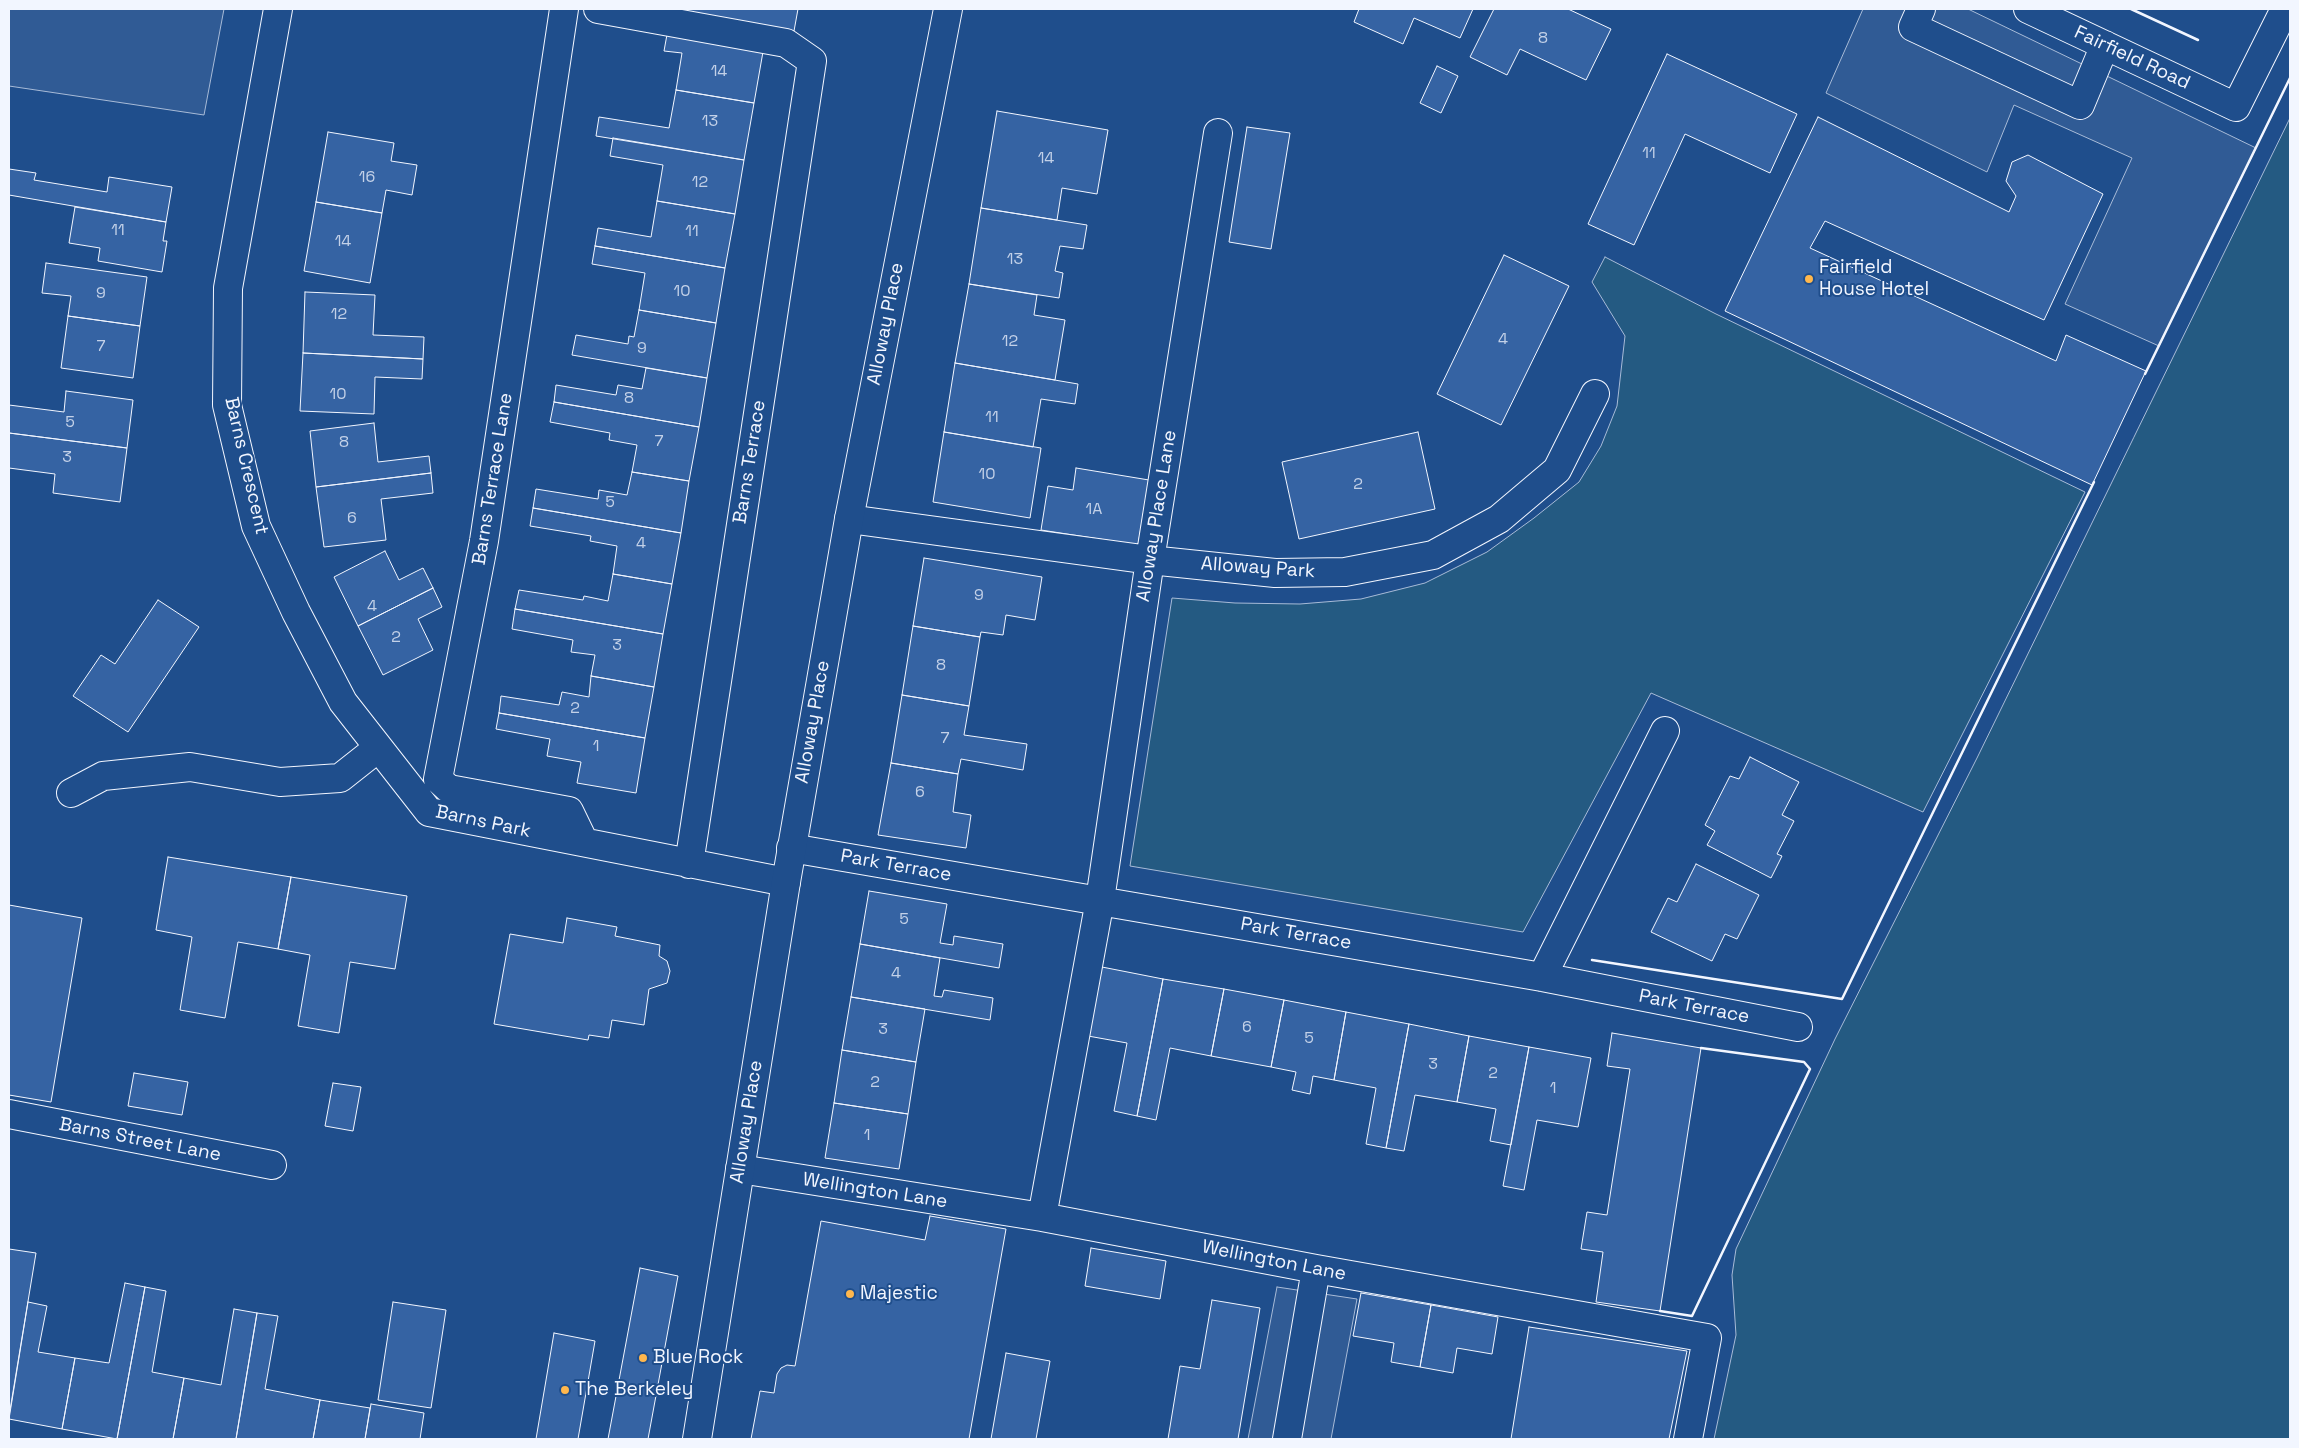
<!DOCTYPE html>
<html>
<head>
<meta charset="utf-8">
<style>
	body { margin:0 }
	#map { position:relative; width:2299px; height:1448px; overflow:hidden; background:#1f4e8c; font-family:"Space Grotesk",sans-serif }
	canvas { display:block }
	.frame { position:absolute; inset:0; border:10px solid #f2f6ff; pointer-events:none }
</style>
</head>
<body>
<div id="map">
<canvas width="2299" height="1448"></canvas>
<div class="frame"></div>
</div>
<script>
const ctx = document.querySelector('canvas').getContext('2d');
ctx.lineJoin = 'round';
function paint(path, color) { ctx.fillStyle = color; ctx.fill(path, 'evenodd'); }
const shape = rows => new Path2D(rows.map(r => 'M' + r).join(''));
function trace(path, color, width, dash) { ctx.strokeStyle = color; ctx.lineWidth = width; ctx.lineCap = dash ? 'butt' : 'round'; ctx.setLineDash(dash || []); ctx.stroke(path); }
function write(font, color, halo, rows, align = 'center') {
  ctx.font = font + ' "Space Grotesk",sans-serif'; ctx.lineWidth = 4; ctx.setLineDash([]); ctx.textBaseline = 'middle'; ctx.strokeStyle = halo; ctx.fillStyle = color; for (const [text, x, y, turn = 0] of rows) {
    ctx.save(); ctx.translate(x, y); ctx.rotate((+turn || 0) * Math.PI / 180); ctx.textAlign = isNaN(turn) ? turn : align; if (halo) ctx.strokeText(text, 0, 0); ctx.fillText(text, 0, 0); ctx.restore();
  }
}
const green = shape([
	[2290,118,2290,1439,1714,1439,1736,1335,1732,1275,1736,1249,1835,1039,1977,758,2290,118],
	[1605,257,1716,314,2085,492,1923,812,1651,693,1523,932,1130,866,1172,598,1235,603,1300,604,1361,599,1425,583,1487,552,1534,518,1579,482,1601,446,1617,406,1625,336,1592,282,1605,257]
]);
paint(green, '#245a82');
trace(green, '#a8bbd7', 1);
const parking = shape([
	[9,9,224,9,204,115,9,86,9,9],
	[1863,9,1968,9,2256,148,2159,346,2065,304,2132,158,2014,105,1987,172,1826,93,1863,9],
	[1277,1287,1357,1299,1331,1439,1248,1439,1277,1287]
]);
paint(parking, '#305b95');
trace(parking, '#a8bbd7', 1);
const building = shape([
	[671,9,798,9,794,31,671,9],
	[1359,9,1473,9,1460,38,1414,18,1403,44,1354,22,1359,9],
	[1494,9,1568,9,1611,29,1586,80,1520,49,1507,75,1470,57,1494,9],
	[668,29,764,46,754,103,676,90,682,53,664,51,668,29],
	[1667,54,1797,114,1770,173,1685,134,1634,245,1588,224,1667,54],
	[1437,66,1458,76,1441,113,1420,103,1437,66],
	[676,90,754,103,744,160,596,136,599,117,669,128,676,90],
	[997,111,1108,130,1097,194,1062,188,1057,220,981,208,997,111],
	[1818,117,2009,212,2016,196,2006,181,2012,162,2028,155,2103,194,2044,320,1825,221,1810,248,2056,361,2066,335,2146,371,2092,485,1725,311,1818,117],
	[1247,127,1290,133,1271,249,1229,242,1247,127],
	[328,132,394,143,391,161,417,165,412,195,386,190,382,213,316,202,328,132],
	[613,138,744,160,735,214,657,201,663,165,610,156,613,138],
	[9,169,36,173,34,180,107,192,109,177,172,187,166,222,9,195,9,169],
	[657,201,735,214,725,268,595,246,598,228,651,237,657,201],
	[316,202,382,213,370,283,304,271,316,202],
	[75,207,166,222,163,241,167,241,162,272,98,261,100,248,69,243,75,207],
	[981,208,1087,225,1083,249,1060,246,1055,271,1063,273,1059,298,969,284,981,208],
	[595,246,725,268,716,323,639,310,645,273,592,264,595,246],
	[1504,255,1569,286,1501,425,1437,394,1504,255],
	[46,263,147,277,140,326,68,316,71,296,42,293,46,263],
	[969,284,1037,295,1034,315,1065,320,1055,380,955,363,969,284],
	[305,292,375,295,373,335,424,337,423,359,303,353,305,292],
	[639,310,716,323,707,378,572,355,576,335,628,344,629,336,634,337,639,310],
	[68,316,140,326,133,378,61,368,68,316],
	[303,353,423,359,422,379,375,377,374,414,300,411,303,353],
	[955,363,1078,384,1075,404,1041,399,1033,447,944,432,955,363],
	[646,368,707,378,699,427,554,402,556,385,616,395,618,385,642,389,646,368],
	[66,391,133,400,127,448,9,433,9,405,64,412,66,391],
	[554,402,699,427,689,481,632,472,637,445,609,440,610,433,550,422,554,402],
	[374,423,378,462,429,456,431,473,316,487,310,431,374,423],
	[944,432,1041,448,1030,518,933,502,944,432],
	[1418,432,1435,509,1299,539,1282,462,1418,432],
	[9,433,127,448,120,502,53,493,55,474,9,468,9,433],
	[1076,468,1149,480,1138,545,1041,530,1048,486,1073,490,1076,468],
	[632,472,689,481,681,533,533,508,536,489,598,499,599,490,627,495,632,472],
	[431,473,433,493,381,499,386,540,324,547,316,487,431,473],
	[533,508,681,533,672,584,613,574,617,546,590,541,591,536,530,526,533,508],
	[385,551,399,580,423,568,433,588,358,626,334,577,385,551],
	[924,558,1042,577,1035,620,1006,615,1003,635,981,632,980,637,913,626,924,558],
	[613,574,672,584,663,634,515,609,519,590,583,600,584,596,608,601,613,574],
	[433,588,442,607,418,619,433,650,383,675,358,626,433,588],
	[158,600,199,627,128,732,73,696,101,655,115,664,158,600],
	[515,609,663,634,654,687,591,676,595,655,571,652,573,640,512,629,515,609],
	[913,626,980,637,969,706,902,695,913,626],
	[591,676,654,687,645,738,499,713,501,696,559,705,562,692,589,697,591,676],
	[902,695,969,706,964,735,1027,744,1023,770,961,759,958,774,891,763,902,695],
	[499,713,645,738,636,793,577,783,581,762,547,756,550,739,496,729,499,713],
	[1750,757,1799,782,1782,815,1794,821,1777,854,1782,856,1771,878,1707,845,1715,831,1705,825,1730,776,1739,779,1750,757],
	[891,763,958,774,953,812,971,815,966,848,878,835,891,763],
	[168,857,291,877,278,949,238,942,225,1018,180,1010,192,937,156,930,168,857],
	[1696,864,1759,895,1737,939,1725,934,1712,961,1651,932,1668,898,1677,902,1696,864],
	[291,877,407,896,395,969,350,962,339,1033,298,1026,310,955,278,949,291,877],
	[869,891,947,904,940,943,953,945,954,936,1003,944,999,968,860,944,869,891],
	[9,905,82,918,51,1102,9,1095,9,905],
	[567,918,617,927,615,936,660,945,659,956,667,961,670,971,667,983,649,989,644,1025,612,1020,609,1038,589,1035,588,1040,494,1024,510,934,563,943,567,918],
	[860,944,940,958,934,996,942,997,944,990,993,998,990,1020,851,997,860,944],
	[1102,967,1163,979,1137,1116,1114,1111,1127,1043,1088,1036,1102,967],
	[1163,979,1224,989,1211,1056,1170,1048,1156,1120,1137,1116,1163,979],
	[1224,989,1284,1000,1271,1067,1211,1056,1224,989],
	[851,997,925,1009,916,1062,842,1050,851,997],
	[1284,1000,1346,1012,1334,1080,1313,1076,1310,1094,1292,1090,1296,1072,1271,1067,1284,1000],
	[1346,1012,1409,1024,1386,1148,1366,1144,1376,1088,1334,1080,1346,1012],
	[1409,1024,1469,1036,1457,1102,1415,1095,1404,1151,1386,1148,1409,1024],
	[1612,1033,1701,1048,1660,1311,1596,1302,1603,1252,1581,1249,1587,1212,1607,1215,1630,1069,1607,1066,1612,1033],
	[1469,1036,1529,1047,1511,1145,1490,1141,1496,1109,1457,1102,1469,1036],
	[1529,1047,1591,1058,1578,1127,1537,1120,1524,1190,1503,1186,1529,1047],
	[842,1050,916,1062,908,1114,834,1103,842,1050],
	[134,1073,188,1082,182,1115,128,1106,134,1073],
	[333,1083,361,1087,353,1131,325,1126,333,1083],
	[834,1103,908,1114,899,1169,825,1158,834,1103],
	[930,1216,1006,1229,969,1439,751,1439,760,1391,774,1393,777,1374,781,1368,787,1365,795,1366,821,1221,925,1240,930,1216],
	[1091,1248,1166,1261,1160,1299,1085,1286,1091,1248],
	[9,1249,36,1253,9,1416,9,1249],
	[640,1268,678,1276,648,1439,608,1439,640,1268],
	[125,1283,145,1287,117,1439,62,1429,75,1358,109,1363,125,1283],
	[145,1287,166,1291,152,1372,184,1378,173,1439,117,1439,145,1287],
	[1361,1293,1431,1305,1420,1367,1391,1362,1394,1343,1353,1336,1361,1293],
	[1212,1300,1260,1308,1238,1439,1168,1439,1180,1366,1200,1369,1212,1300],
	[28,1302,47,1306,38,1352,75,1358,62,1429,9,1419,28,1302],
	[393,1302,446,1310,431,1408,378,1400,393,1302],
	[1431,1305,1498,1317,1492,1354,1457,1348,1453,1373,1420,1367,1431,1305],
	[234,1309,257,1313,236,1439,173,1439,184,1378,221,1385,234,1309],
	[257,1313,278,1316,265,1389,320,1400,313,1439,236,1439,257,1313],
	[1529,1327,1687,1351,1669,1439,1511,1439,1529,1327],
	[554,1333,595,1341,578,1439,536,1439,554,1333],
	[1006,1353,1050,1361,1036,1439,991,1439,1006,1353],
	[320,1400,370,1408,365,1439,313,1439,320,1400],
	[371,1404,424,1413,420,1439,365,1439,371,1404]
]);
paint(building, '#3563a3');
trace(building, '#f2f6ff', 1);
const minor = shape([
	[278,9,228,288,227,405,256,526,296,612,343,702,429,812,786,882],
	[564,9,484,541,438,779,449,789,569,811,584,842],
	[598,9,786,43,812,61,689,864],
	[1921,9,1913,27,2080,105,2105,45],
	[2028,9,2236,107,2285,9],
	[849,519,1150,560,1275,573,1345,572,1433,555,1499,519,1557,470,1595,394],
	[71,793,103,776,190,767,280,782,340,778,378,748],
	[791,848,1542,977,1798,1027],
	[1542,977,1665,731],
	[9,1114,272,1165],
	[740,1169,1042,1217,1316,1269,1707,1338,1688,1439],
	[1042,1217,1100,900,1150,560,1218,133],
	[1287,1439,1316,1269]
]);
const major = shape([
	[697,1439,786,882,849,519,948,9]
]);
trace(minor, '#f2f6ff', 30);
trace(major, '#f2f6ff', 30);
trace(minor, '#1f4e8c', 28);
trace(major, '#1f4e8c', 28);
trace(shape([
	[2131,9,2198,40],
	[2145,374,2290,78],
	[1592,960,1842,999,2094,482],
	[1660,1311,1692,1316,1810,1069,1804,1062,1701,1048]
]), '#f2f6ff', 2.5);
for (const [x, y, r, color] of [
	[1809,279,5,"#ffb74d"],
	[850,1294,5,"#ffb74d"],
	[643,1358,5,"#ffb74d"],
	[565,1390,5,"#ffb74d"]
]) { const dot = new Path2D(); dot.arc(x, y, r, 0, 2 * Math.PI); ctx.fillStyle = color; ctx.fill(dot); trace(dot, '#1f4e8c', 2); }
write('16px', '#c3d1e8', null, [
	["8",1543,39],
	["14",719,72],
	["13",710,122],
	["11",1649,154],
	["14",1046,159],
	["16",367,178],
	["12",700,183],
	["11",118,231],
	["11",692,232],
	["14",343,242],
	["13",1015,260],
	["10",682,292],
	["9",101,294],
	["12",339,315],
	["4",1503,340],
	["12",1010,342],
	["7",101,347],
	["9",642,349],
	["10",338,395],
	["8",629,399],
	["11",992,418],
	["5",70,423],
	["7",659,442],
	["8",344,443],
	["3",67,458],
	["10",987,475],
	["2",1358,485],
	["5",610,503],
	["1A",1094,510],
	["6",352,519],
	["4",641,544],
	["9",979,596],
	["4",372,607],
	["2",396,638],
	["3",617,646],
	["8",941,666],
	["2",575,709],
	["7",945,739],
	["1",596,747],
	["6",920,793],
	["5",904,920],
	["4",896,974],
	["6",1247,1028],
	["3",883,1030],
	["5",1309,1039],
	["3",1433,1065],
	["2",1493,1074],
	["2",875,1083],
	["1",1553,1089],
	["1",867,1136]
]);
write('19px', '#f2f6ff', '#1f4e8c', [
	["Fairfield Road",2132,58,25],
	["Alloway Place",886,324,-79],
	["Barns Terrace",750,462,-81],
	["Barns Crescent",246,466,77],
	["Barns Terrace Lane",493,479,-81],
	["Alloway Place Lane",1157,516,-81],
	["Alloway Park",1258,568,4],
	["Alloway Place",813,722,-80],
	["Barns Park",483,822,12],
	["Park Terrace",896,866,10],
	["Park Terrace",1296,934,10],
	["Park Terrace",1694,1007,11],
	["Alloway Place",747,1122,-81],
	["Barns Street Lane",140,1140,11],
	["Wellington Lane",875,1191,9],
	["Wellington Lane",1274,1261,11]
]);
write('19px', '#f2f6ff', '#1f4e8c', [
	["Fairfield",1819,268],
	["House Hotel",1819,290],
	["Majestic",860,1294],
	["Blue Rock",653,1358],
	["The Berkeley",575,1390]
], 'left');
</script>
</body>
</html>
